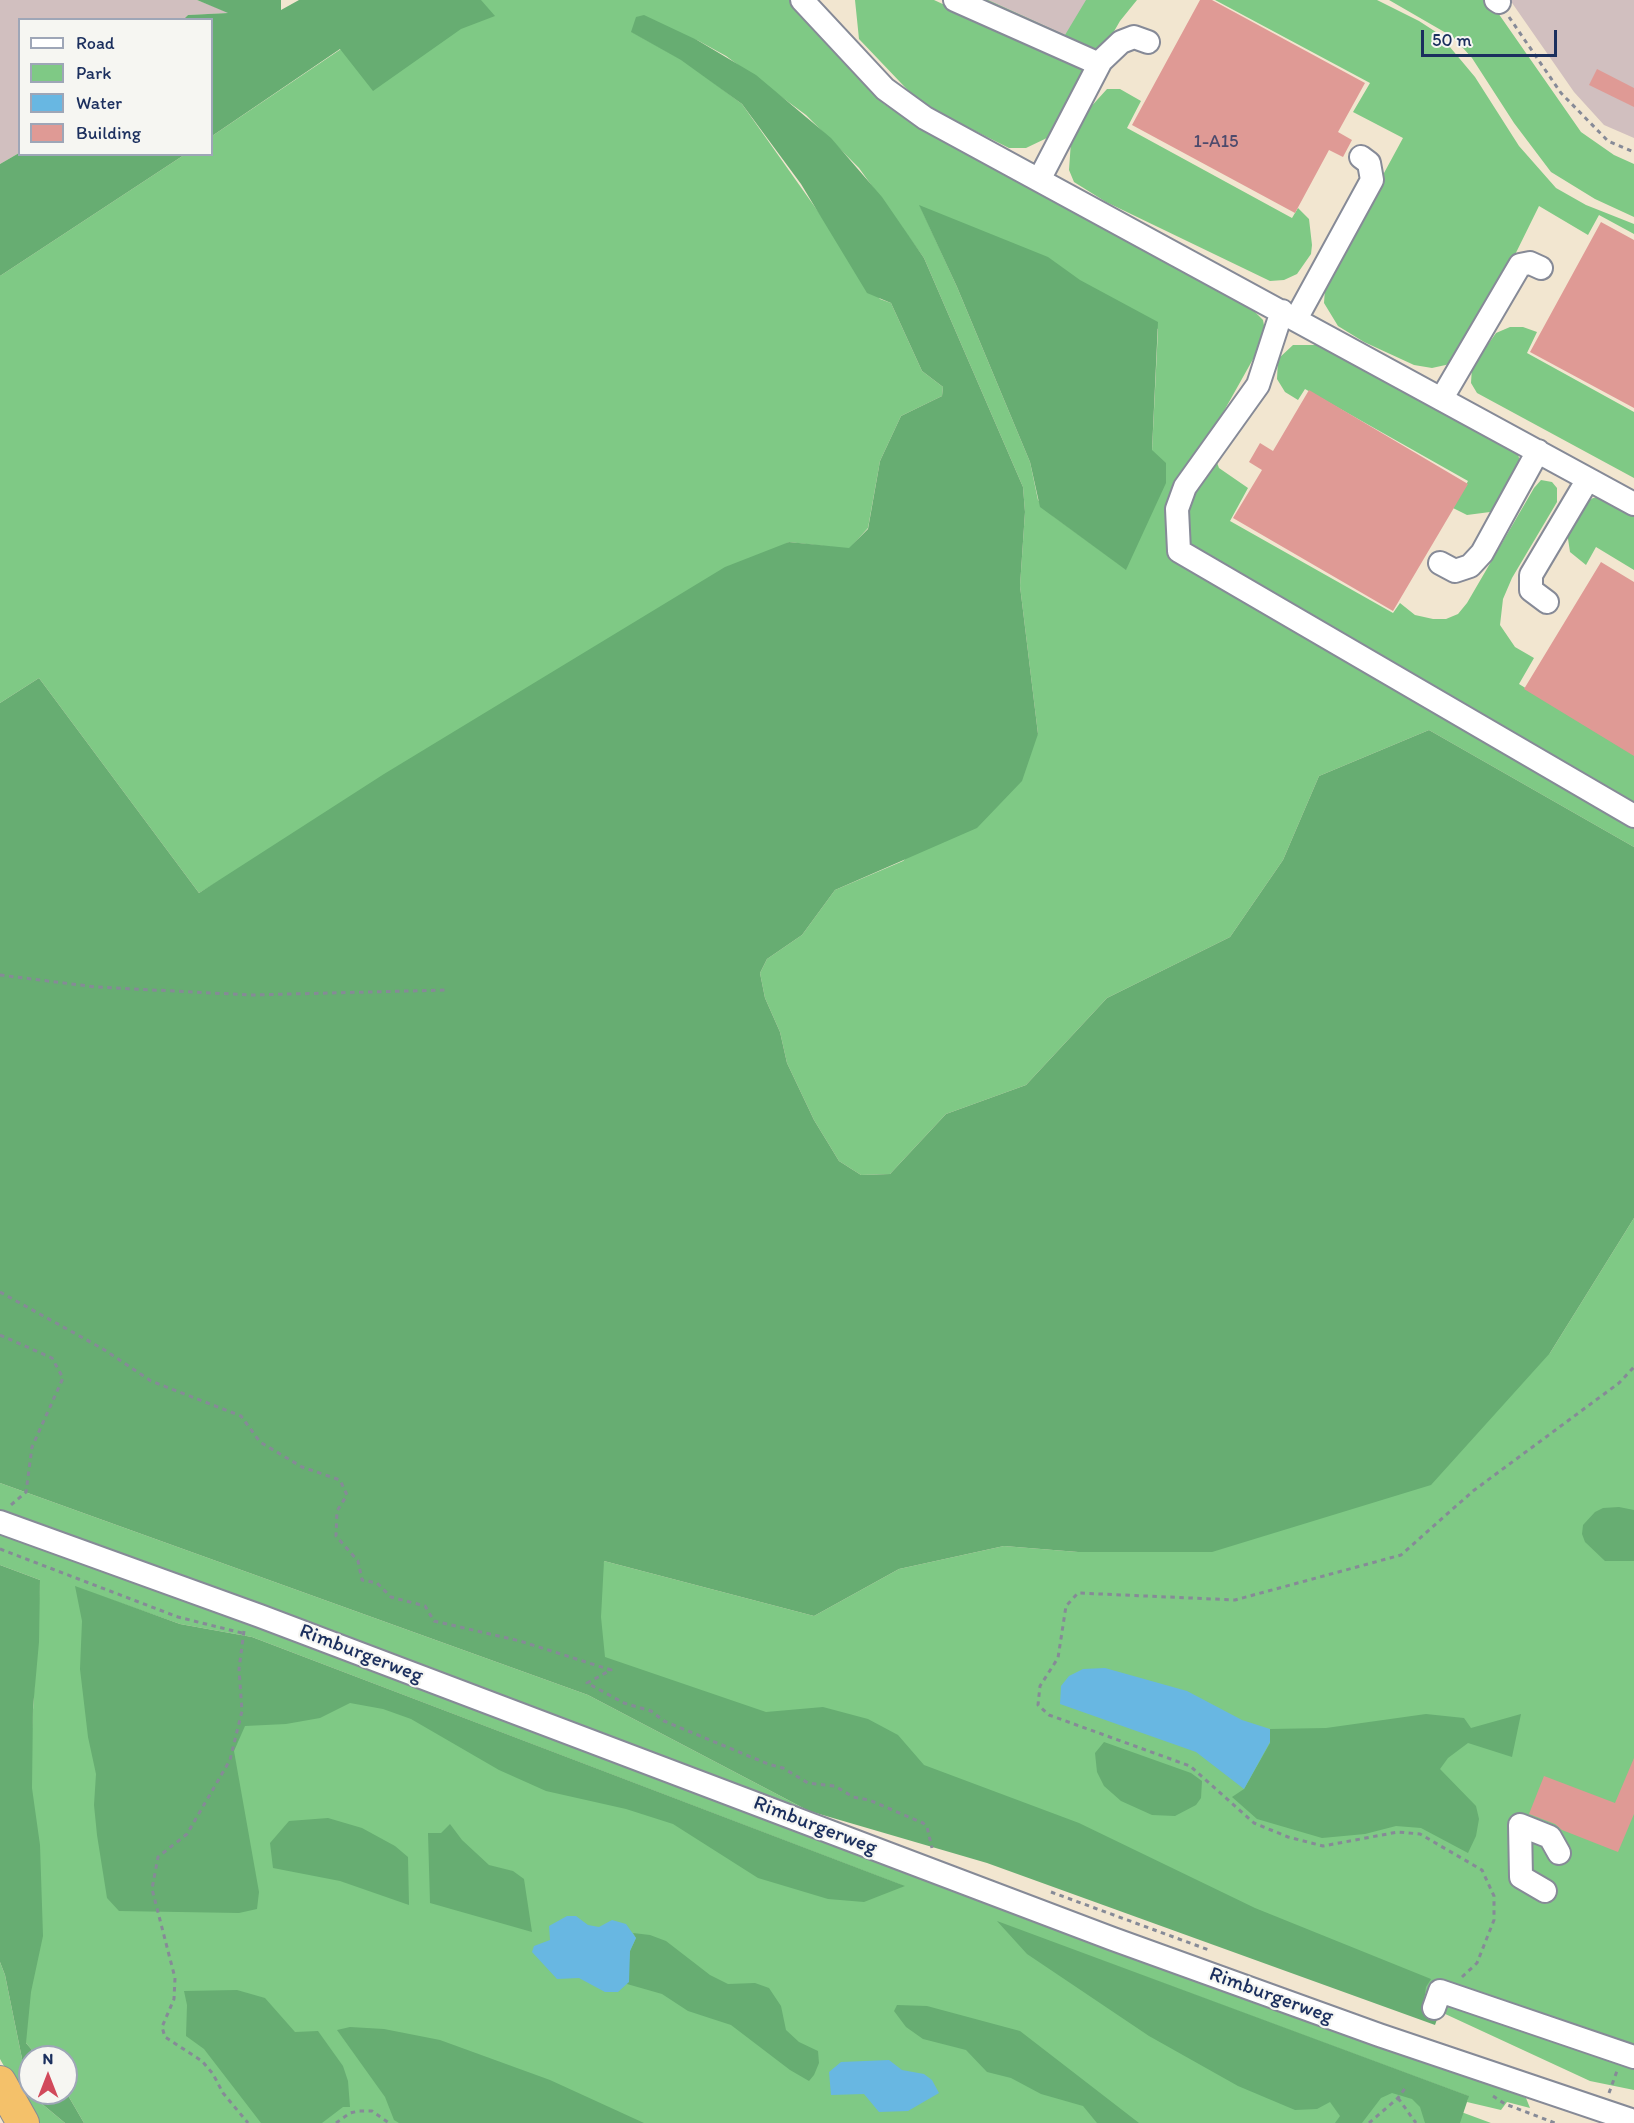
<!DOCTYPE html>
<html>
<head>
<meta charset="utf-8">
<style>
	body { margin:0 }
	#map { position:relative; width:1634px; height:2123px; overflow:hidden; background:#f2e6d0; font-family:Itim,sans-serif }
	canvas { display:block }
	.legend { position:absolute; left:18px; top:18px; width:195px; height:138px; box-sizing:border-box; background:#f6f6f2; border:2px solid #9ea6b7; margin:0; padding:8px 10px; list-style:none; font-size:18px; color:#1b2f5e }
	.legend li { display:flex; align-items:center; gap:12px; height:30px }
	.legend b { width:30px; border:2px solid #9ea6b7 }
	.north { position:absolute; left:18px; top:2045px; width:60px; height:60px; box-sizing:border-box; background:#f6f6f2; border:2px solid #9ea6b7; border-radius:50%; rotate:0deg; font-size:16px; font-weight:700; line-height:24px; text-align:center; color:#1b2f5e }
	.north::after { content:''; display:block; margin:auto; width:21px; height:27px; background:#d1495b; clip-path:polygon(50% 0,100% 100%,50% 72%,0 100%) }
	.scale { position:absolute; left:1421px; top:30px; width:136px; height:27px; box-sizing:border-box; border:3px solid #1b2f5e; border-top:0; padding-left:8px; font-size:18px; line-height:21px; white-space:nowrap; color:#1b2f5e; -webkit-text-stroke:4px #f6f6f2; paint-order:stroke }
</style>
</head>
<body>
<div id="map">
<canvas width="1634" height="2123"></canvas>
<ul class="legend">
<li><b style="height:8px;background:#fff"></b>Road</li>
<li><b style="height:16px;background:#7fc985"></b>Park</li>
<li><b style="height:16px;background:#68b7e2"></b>Water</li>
<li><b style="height:16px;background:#df9a95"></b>Building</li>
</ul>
<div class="north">N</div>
<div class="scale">50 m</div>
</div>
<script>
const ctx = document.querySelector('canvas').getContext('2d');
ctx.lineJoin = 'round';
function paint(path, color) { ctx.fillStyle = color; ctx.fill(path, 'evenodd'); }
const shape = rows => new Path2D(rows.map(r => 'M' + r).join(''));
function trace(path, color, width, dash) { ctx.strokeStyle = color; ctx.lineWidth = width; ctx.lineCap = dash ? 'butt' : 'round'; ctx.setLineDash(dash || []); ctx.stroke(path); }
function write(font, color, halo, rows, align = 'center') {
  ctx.font = font + ' Itim,sans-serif'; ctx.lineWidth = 4.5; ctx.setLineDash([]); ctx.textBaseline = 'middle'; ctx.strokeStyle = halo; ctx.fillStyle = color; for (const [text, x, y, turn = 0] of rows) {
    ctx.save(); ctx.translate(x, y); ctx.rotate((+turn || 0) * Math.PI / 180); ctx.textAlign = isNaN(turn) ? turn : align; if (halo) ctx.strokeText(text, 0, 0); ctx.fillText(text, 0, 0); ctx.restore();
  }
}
paint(shape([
	[0,0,197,0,230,13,188,15,184,20,20,20,19,153,0,164],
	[978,0,1099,0,1078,45],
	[1510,0,1634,0,1634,138,1604,125,1574,92]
]), '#d1bfbf');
paint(shape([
	[439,0,789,0,884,104,909,121,1244,301,1263,320,1266,336,1178,493,1173,546,1634,824,1634,847,1429,730,1319,776,1283,860,1230,937,1107,998,1026,1085,946,1114,890,1174,861,1175,839,1161,814,1120,787,1063,780,1032,765,998,760,973,767,959,802,935,835,890,903,861,1038,734,1020,586,1025,512,1023,487,924,258,859,168,806,115,726,56,697,40,632,32,686,62,742,104,880,299,891,303,922,371,943,387,942,396,901,416,880,461,868,528,849,549,789,542,199,893,39,678,0,703,0,276,184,155,212,154,212,136,341,49],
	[920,206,1158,329,1152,451,1126,569,1053,516,1038,500,1030,462,957,287],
	[855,0,934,0,1088,71,1049,137,1026,148,1009,148,921,104,859,39],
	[967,0,988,0,1065,35,1086,0,1137,0,1120,21,1101,54],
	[1215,0,1377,0,1419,21,1439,34,1475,77,1519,146,1556,188,1586,205,1634,224,1634,234,1599,215,1588,235,1539,206,1472,342,1450,364,1432,368,1414,365,1364,342,1338,326,1324,303,1325,289,1327,278,1403,138,1353,112,1370,83],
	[1389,0,1489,0,1581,132,1614,155,1634,164,1634,217,1595,199,1551,172,1514,123,1472,58,1453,37],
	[1107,89,1120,89,1141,101,1127,128,1292,218,1298,208,1309,219,1312,245,1311,254,1297,274,1284,280,1270,281,1106,202,1074,182,1069,170,1071,141,1088,110],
	[1510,327,1523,327,1537,332,1527,353,1634,412,1634,478,1477,393,1471,383,1472,367,1496,333],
	[1293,345,1324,345,1517,450,1520,462,1500,503,1490,512,1467,515,1453,508,1468,481,1305,389,1298,400,1285,392,1277,379,1278,359],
	[1216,460,1219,468,1248,488,1230,521,1393,613,1400,603,1415,615,1433,619,1446,619,1458,614,1467,603,1534,488,1541,480,1552,482,1557,488,1557,502,1512,578,1503,599,1500,625,1515,647,1534,658,1519,684,1634,755,1634,811,1195,549,1189,543,1188,495],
	[1610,495,1634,508,1634,570,1596,547,1586,565,1570,552,1567,532,1584,504,1593,498],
	[1634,1218,1634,2090,1590,2081,1402,1994,571,1667,604,1561,814,1616,899,1569,1004,1546,1078,1552,1550,1353],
	[0,1483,588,1695,809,1811,0,1512],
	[0,1531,1517,2094,1526,2098,1530,2108,1507,2102,1501,2110,1467,2102,1468,2096,1100,1960,1075,1969,1491,2123,84,2123,66,2092,66,2057,38,2057,26,2043,20,1951,40,1580,0,1565],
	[75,1587,180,1624,252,1637,904,1886,373,1699],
	[0,1962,5,1975,29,2093,65,2123,36,2123,0,2059]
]), '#7fc985');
paint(shape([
	[197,0,281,0,281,10,299,0,481,0,495,16,461,29,373,91,340,49,212,136,212,20,184,19,188,15,228,13],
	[644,15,697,40,756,75,831,138,882,197,924,258,1023,487,1025,512,1020,586,1038,734,1022,781,977,828,835,890,802,935,767,959,760,973,765,998,780,1032,787,1063,814,1120,839,1161,861,1175,890,1174,946,1114,1026,1085,1107,998,1230,937,1283,860,1319,776,1429,730,1634,847,1634,1218,1550,1353,1431,1485,1212,1552,1078,1552,1004,1546,899,1569,814,1616,604,1561,601,1617,605,1657,766,1712,823,1707,868,1719,898,1735,924,1765,1079,1823,1255,1908,1431,1979,1426,1987,1424,2001,1441,2008,1435,2025,987,1863,809,1811,588,1695,0,1483,0,703,39,678,199,893,384,774,725,567,789,542,849,548,868,529,880,461,901,416,942,396,943,387,922,371,891,303,867,293,801,184,742,104,681,60,631,32,636,17],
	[19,153,20,154,184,155,0,276,0,164],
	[919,205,1048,257,1080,280,1158,322,1152,450,1166,463,1166,483,1126,570,1040,507,1030,462,957,287],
	[1619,1507,1634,1510,1634,1561,1605,1561,1585,1542,1582,1534,1583,1525,1595,1512,1603,1508],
	[0,1565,40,1580,39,1642,33,1708,32,1788,40,1845,43,1936,31,1992,26,2043,38,2057,30,2057,30,2093,66,2092,84,2123,65,2123,29,2093,5,1975,0,1962],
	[75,1586,180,1624,252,1637,905,1886,864,1902,828,1899,758,1878,673,1824,626,1809,546,1791,499,1770,411,1719,383,1709,350,1703,320,1718,286,1724,245,1726,234,1751,259,1892,257,1909,239,1913,119,1911,107,1898,97,1835,94,1805,96,1774,88,1737,80,1669,82,1621],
	[1426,1714,1464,1718,1471,1728,1521,1714,1512,1757,1468,1743,1448,1758,1440,1769,1476,1806,1479,1819,1476,1836,1468,1853,1421,1828,1396,1826,1365,1834,1322,1838,1257,1819,1232,1797,1244,1789,1270,1743,1270,1729,1326,1728],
	[1104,1742,1191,1773,1202,1781,1201,1798,1196,1805,1175,1816,1152,1815,1121,1801,1104,1786,1097,1772,1095,1753],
	[328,1818,362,1828,395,1846,408,1857,409,1905,340,1881,273,1868,270,1843,289,1821],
	[450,1824,462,1840,489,1865,513,1871,524,1879,532,1932,430,1903,428,1833,441,1833],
	[997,1921,1469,2096,1460,2123,1425,2123,1420,2107,1412,2099,1392,2093,1381,2098,1362,2123,1335,2123,1340,2116,1330,2102,1317,2109,1295,2110,1238,2086,1149,2036,1027,1954],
	[633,1933,650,1935,666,1941,710,1975,728,1984,755,1983,769,1988,781,2006,786,2030,799,2042,818,2051,819,2063,814,2075,809,2081,790,2070,731,2025,688,2011,662,1994,627,1984,630,1951,636,1938],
	[237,1990,265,1998,295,2032,318,2031,343,2066,348,2081,350,2107,343,2107,322,2123,261,2123,204,2049,186,2036,187,2005,184,1991],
	[897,2005,927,2006,1020,2031,1139,2123,1097,2123,1083,2106,1041,2094,1011,2078,987,2072,966,2050,923,2039,906,2027,894,2011],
	[350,2027,384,2029,440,2040,550,2080,644,2123,399,2123,394,2120,385,2097,337,2030]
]), '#67ad72');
paint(shape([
	[1105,1668,1187,1691,1242,1720,1270,1729,1270,1742,1244,1789,1196,1752,1060,1704,1061,1686,1069,1676,1083,1669],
	[567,1916,576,1916,588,1925,599,1927,612,1920,626,1924,636,1938,630,1951,629,1982,618,1992,605,1992,579,1978,557,1979,532,1952,534,1946,550,1940,549,1926],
	[889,2060,902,2070,924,2074,932,2080,939,2093,908,2111,879,2112,864,2094,831,2095,829,2072,841,2062]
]), '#68b7e2');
paint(shape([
	[1200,0,1212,0,1365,83,1338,132,1352,140,1343,157,1329,150,1295,213,1132,125],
	[1597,69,1634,88,1634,107,1589,85],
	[1601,222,1634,240,1634,408,1530,352],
	[1309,390,1468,484,1393,611,1233,518,1262,470,1249,462,1260,443,1273,451],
	[1601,562,1634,582,1634,756,1524,689],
	[1634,1758,1634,1814,1618,1852,1562,1830,1555,1824,1529,1814,1544,1776,1615,1803]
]), '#df9a95');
const minor = shape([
	[802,0,885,89,925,118,1634,504],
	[955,0,1099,64],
	[1496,0,1499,2],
	[1039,180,1101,61,1121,42,1134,37,1148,42],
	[1282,311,1258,385,1185,487,1177,509,1179,551,1634,816],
	[1296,319,1372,180,1369,163,1361,157],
	[1442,398,1520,265,1530,263,1541,268],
	[1440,563,1455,571,1470,566,1482,553,1538,451],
	[1547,602,1531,590,1531,575,1588,479],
	[0,1522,260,1616,1113,1939,1379,2035,1634,2121],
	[1545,1891,1521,1877,1520,1825,1550,1837,1559,1853],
	[1434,2008,1440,1991,1634,2057]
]);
const highway = shape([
	[0,2082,23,2123]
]);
trace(minor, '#868a97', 26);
trace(highway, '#868a97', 34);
trace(shape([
	[1509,17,1561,93,1608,141,1634,152],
	[0,975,96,987,251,995,448,990],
	[0,1292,103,1349,151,1381,241,1416,260,1442,302,1467,340,1480,347,1495,337,1511,336,1536,358,1561,362,1580,377,1583,391,1597,425,1606,434,1621,520,1641,611,1670,587,1683,624,1703,651,1711,664,1721,768,1764,783,1768,808,1783,835,1786,853,1797,869,1800,923,1823,927,1827,932,1848],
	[0,1335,52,1358,63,1378,32,1447,26,1492,11,1505],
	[0,1549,178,1617,242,1633],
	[244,1631,239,1669,242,1711,230,1760,187,1834,158,1857,152,1889,175,1978,174,1999,162,2027,165,2037,202,2061,213,2074,223,2093,248,2123],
	[1051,1892,1209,1950],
	[1462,1977,1477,1963,1494,1920,1494,1896,1482,1870,1420,1834,1398,1832,1323,1846,1288,1837,1254,1823,1190,1766,1049,1715,1038,1705,1040,1686,1058,1658,1066,1606,1078,1593,1235,1600,1401,1555,1473,1491,1619,1383,1634,1367],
	[1609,2093,1617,2071],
	[1493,2096,1505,2104,1555,2123],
	[1398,2098,1416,2123],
	[336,2123,350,2113,359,2111,372,2111,389,2123],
	[1369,2123,1398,2098,1406,2087]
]), '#868a97', 3, [4.5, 4.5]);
trace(minor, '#fff', 22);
trace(highway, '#f4c16a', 32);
write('18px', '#4c4a6c', null, [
	["1-A15",1216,142]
]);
write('21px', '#1b2f5e', '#f6f6f2', [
	["Rimburgerweg",361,1654,21],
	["Rimburgerweg",815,1826,21],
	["Rimburgerweg",1271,1996,20]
]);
</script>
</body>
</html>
